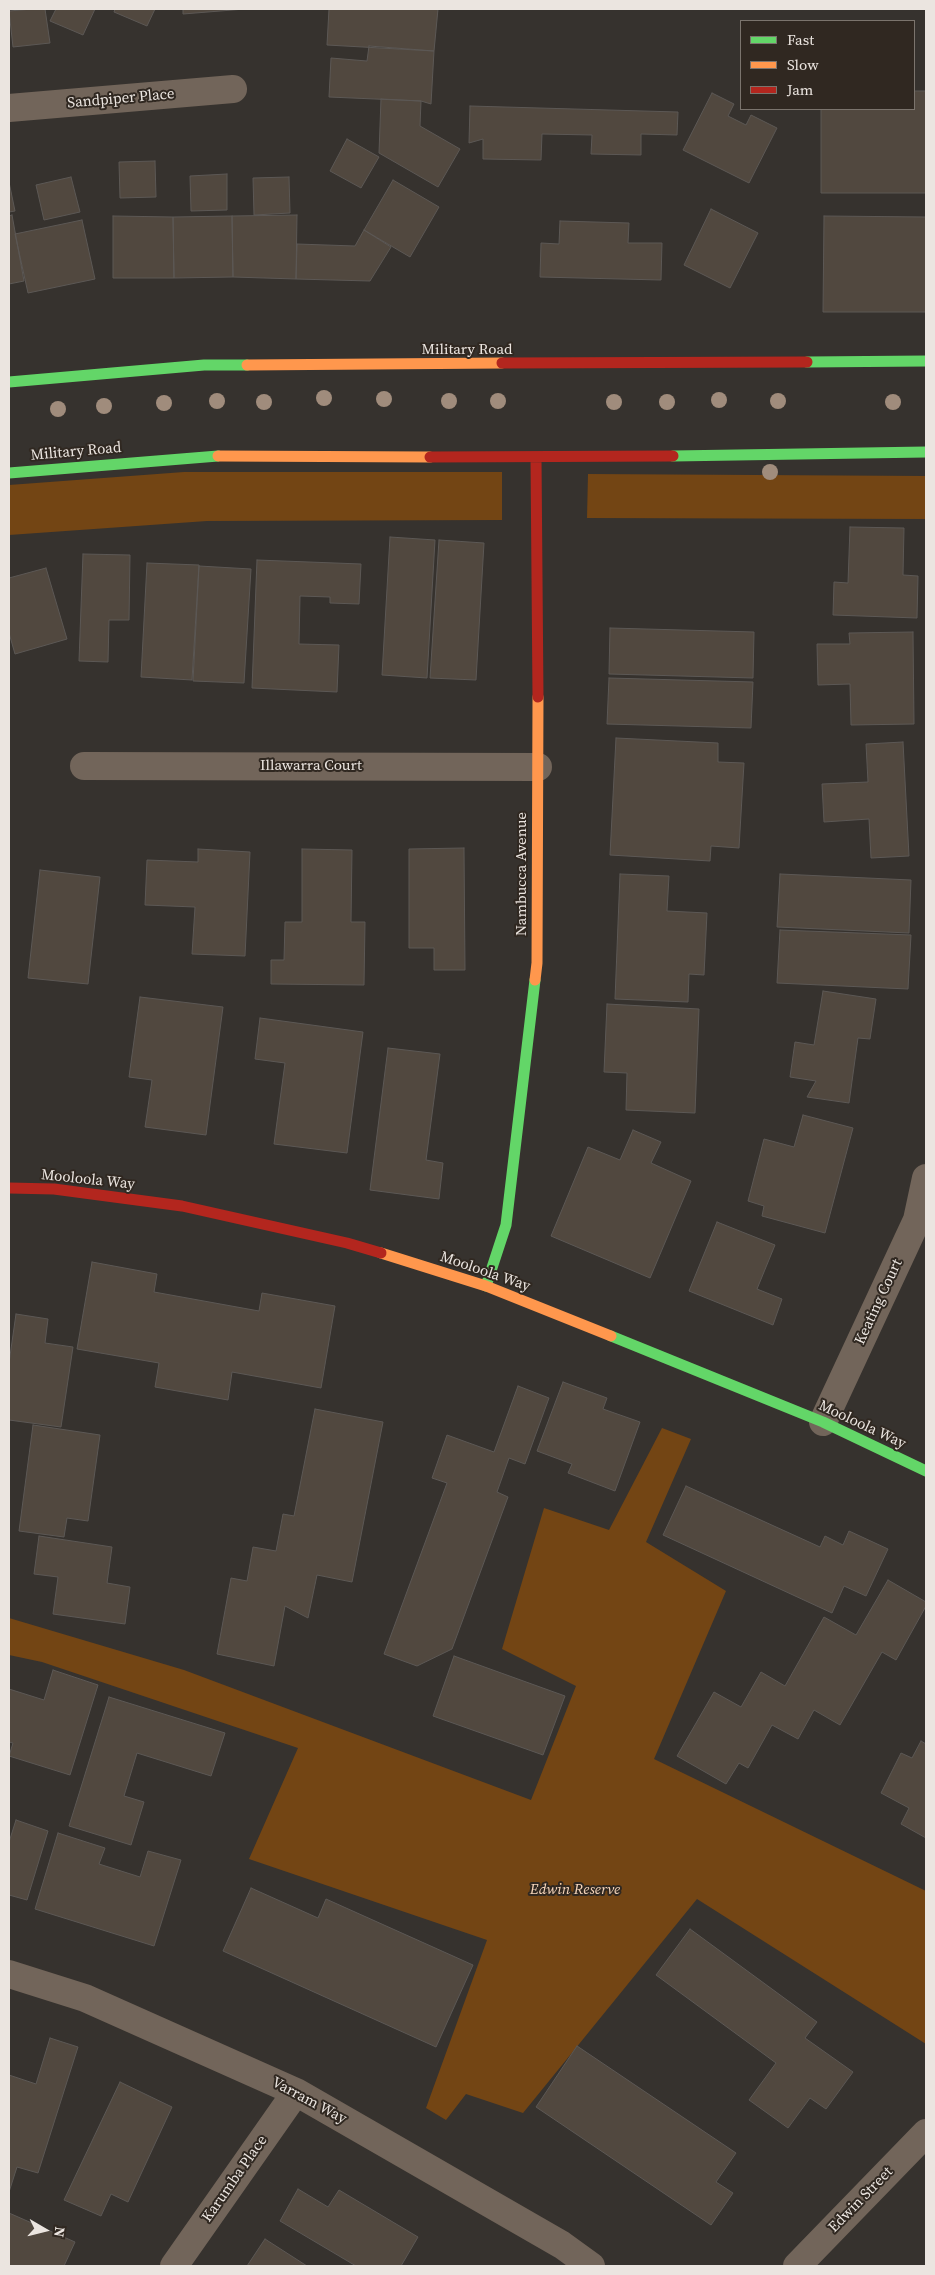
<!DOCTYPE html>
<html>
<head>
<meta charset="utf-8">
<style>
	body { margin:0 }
	#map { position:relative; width:935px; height:2275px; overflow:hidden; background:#36322e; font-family:"Source Serif 4",serif }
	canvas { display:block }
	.frame { position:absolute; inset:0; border:10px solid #ebe5e0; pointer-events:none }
	.legend { position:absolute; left:740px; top:20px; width:175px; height:90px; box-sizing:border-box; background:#302821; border:1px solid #7b746d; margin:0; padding:6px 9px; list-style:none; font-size:15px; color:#ebe5e0 }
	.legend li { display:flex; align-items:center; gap:10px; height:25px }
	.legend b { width:25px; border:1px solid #7b746d }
	.north { position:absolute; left:20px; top:2205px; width:50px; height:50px; -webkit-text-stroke:4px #302821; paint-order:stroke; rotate:98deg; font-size:14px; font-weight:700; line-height:20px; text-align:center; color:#ebe5e0 }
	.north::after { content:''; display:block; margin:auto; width:18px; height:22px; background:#ebe5e0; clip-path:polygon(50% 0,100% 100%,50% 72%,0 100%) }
</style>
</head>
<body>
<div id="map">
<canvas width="935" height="2275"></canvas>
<div class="frame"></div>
<ul class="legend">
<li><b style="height:6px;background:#63d668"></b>Fast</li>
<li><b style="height:6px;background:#ff974d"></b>Slow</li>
<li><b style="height:6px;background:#b3261e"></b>Jam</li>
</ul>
<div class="north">N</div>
</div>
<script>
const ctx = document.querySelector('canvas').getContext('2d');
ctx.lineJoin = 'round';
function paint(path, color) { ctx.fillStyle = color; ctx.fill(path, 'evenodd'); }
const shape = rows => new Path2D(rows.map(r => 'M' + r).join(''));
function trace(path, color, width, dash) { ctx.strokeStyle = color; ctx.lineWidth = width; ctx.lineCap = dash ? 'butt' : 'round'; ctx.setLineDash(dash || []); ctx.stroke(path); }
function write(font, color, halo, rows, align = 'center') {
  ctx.font = font + ' "Source Serif 4",serif'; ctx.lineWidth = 4; ctx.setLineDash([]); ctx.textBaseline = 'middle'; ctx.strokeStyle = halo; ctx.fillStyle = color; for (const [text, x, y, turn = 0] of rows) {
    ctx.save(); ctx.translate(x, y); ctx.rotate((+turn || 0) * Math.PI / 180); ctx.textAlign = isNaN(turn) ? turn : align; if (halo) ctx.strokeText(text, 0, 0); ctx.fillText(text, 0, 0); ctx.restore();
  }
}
paint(shape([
	[184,472,502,472,502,520,207,521,9,535,9,485],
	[588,474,926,476,926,519,587,518],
	[662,1428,691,1439,646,1542,726,1591,654,1759,926,1891,926,2044,697,1899,523,2113,466,2094,446,2120,426,2108,487,1940,249,1859,298,1748,42,1662,9,1655,9,1618,184,1670,531,1800,576,1686,502,1649,544,1508,609,1530]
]), '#734514');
const building = shape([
	[33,9,45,9,50,43,13,47,9,11,33,9],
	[56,9,95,9,83,35,50,21,56,9],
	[115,9,155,9,147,26,114,12,115,9],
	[183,9,245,9,183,14,183,9],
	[329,9,438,9,434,51,327,45,329,9],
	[369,46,434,51,431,104,421,101,329,97,331,58,367,61,369,46],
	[914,91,926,91,926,193,821,193,821,109,914,109,914,91],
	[712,93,734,104,728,116,746,125,751,115,777,128,749,183,683,150,712,93],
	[381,99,421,101,420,126,460,149,438,187,379,153,381,99],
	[470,106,678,112,677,135,641,134,641,155,591,154,592,135,542,134,541,160,483,159,483,139,469,143,470,106],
	[347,139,379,157,361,188,330,171,347,139],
	[155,161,156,197,120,198,119,162,155,161],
	[227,174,227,210,191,211,190,176,227,174],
	[71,177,80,212,44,220,36,185,71,177],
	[289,177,290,213,254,215,253,178,289,177],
	[393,180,439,207,410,257,364,230,393,180],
	[9,182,15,211,9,212,9,182],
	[711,209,758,233,730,288,684,265,711,209],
	[12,215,24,281,9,284,9,216,12,215],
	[297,215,296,279,233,277,232,216,297,215],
	[113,216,173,217,174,278,113,278,113,216],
	[232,216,233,277,174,278,173,217,232,216],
	[824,216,926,217,926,312,823,312,824,216],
	[82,220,95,279,28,293,15,234,82,220],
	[560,221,629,223,628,243,662,243,661,280,540,277,541,243,559,244,560,221],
	[364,230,391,247,370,281,296,279,297,244,355,246,364,230],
	[850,527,904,528,903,575,918,576,917,618,833,615,834,582,848,583,850,527],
	[390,537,435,540,427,678,382,675,390,537],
	[439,540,484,543,476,680,430,678,439,540],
	[83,554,130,555,129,620,109,620,108,662,79,661,83,554],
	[257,560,361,564,359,604,330,603,330,597,300,596,299,644,339,645,337,692,252,688,257,560],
	[147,563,199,565,192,680,141,677,147,563],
	[199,566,251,569,244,683,193,681,199,566],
	[46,568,67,639,15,654,9,633,9,578,46,568],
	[610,628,754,632,753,678,609,674,610,628],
	[913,632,914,724,851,725,850,684,818,685,817,644,850,644,849,633,913,632],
	[609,678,753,682,751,728,607,724,609,678],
	[616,738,718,743,718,762,744,763,739,848,711,846,710,861,610,855,616,738],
	[903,742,909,856,871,858,869,819,824,822,822,784,868,782,866,744,903,742],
	[464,848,465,970,434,970,434,948,409,948,409,849,464,848],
	[198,849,250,852,245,956,192,954,195,907,145,905,147,860,198,862,198,849],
	[302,849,352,850,351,922,365,922,364,985,271,984,271,960,284,960,285,922,302,922,302,849],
	[40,870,100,877,88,984,28,978,40,870],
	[620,874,669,876,667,911,707,913,704,975,689,974,688,1002,615,999,620,874],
	[780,874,911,880,909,933,777,927,780,874],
	[780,930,911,935,908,989,777,983,780,930],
	[823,991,876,999,870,1039,858,1038,849,1103,807,1097,816,1081,790,1077,795,1042,814,1045,823,991],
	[140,997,223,1007,206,1135,145,1127,152,1080,129,1077,140,997],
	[607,1004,699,1009,695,1113,626,1110,627,1073,604,1072,607,1004],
	[260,1018,363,1032,347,1153,274,1144,285,1063,255,1059,260,1018],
	[388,1048,440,1054,426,1160,443,1163,439,1199,370,1190,388,1048],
	[803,1115,853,1128,825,1233,762,1216,764,1206,748,1201,764,1139,794,1147,803,1115],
	[633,1130,661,1142,651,1163,691,1181,650,1278,551,1236,588,1147,620,1160,633,1130],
	[717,1222,775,1245,757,1289,782,1299,773,1325,689,1291,717,1222],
	[92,1262,157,1274,154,1292,259,1311,262,1293,335,1306,321,1388,232,1372,228,1400,155,1387,159,1363,77,1349,92,1262],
	[16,1314,48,1319,45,1343,73,1347,61,1427,9,1420,9,1363,16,1314],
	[563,1382,607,1398,603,1409,640,1422,615,1491,568,1473,572,1464,537,1451,563,1382],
	[518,1386,549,1398,525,1464,509,1458,497,1492,508,1497,452,1649,417,1666,384,1654,447,1483,432,1478,447,1435,494,1452,518,1386],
	[315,1409,383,1422,352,1582,317,1575,308,1618,285,1606,274,1666,217,1654,231,1578,247,1581,253,1547,276,1551,283,1514,294,1516,315,1409],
	[33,1425,100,1435,88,1521,67,1518,64,1537,19,1531,33,1425],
	[686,1486,820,1547,825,1536,843,1545,849,1531,888,1549,866,1596,844,1586,832,1613,663,1535,686,1486],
	[39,1536,112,1547,107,1583,130,1587,125,1624,53,1614,58,1577,34,1574,39,1536],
	[888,1580,926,1602,926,1606,896,1660,882,1652,840,1725,814,1710,798,1739,772,1725,748,1768,739,1763,726,1784,677,1756,714,1692,741,1707,761,1672,785,1686,824,1617,856,1635,888,1580],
	[454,1656,565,1696,543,1755,433,1716,454,1656],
	[53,1670,98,1685,70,1775,9,1756,13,1743,9,1742,9,1689,44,1700,53,1670],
	[109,1697,225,1733,211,1776,137,1753,124,1796,144,1802,131,1845,69,1826,109,1697],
	[921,1741,926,1744,926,1838,901,1824,909,1808,881,1793,901,1753,912,1758,921,1741],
	[16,1820,48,1831,27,1900,9,1895,9,1842,16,1820],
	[58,1833,105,1848,99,1864,140,1877,148,1851,181,1860,154,1946,35,1909,58,1833],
	[251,1888,318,1918,326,1899,473,1965,436,2047,223,1951,251,1888],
	[690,1929,817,2022,805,2038,853,2072,826,2109,810,2098,788,2128,749,2100,776,2063,656,1975,690,1929],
	[50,2038,78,2047,38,2173,17,2167,9,2192,9,2075,36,2084,50,2038],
	[577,2046,736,2153,716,2182,733,2193,711,2225,536,2107,577,2046],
	[120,2082,172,2107,128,2202,111,2194,101,2216,64,2200,120,2082],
	[298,2189,328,2207,339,2190,418,2237,401,2266,356,2266,280,2221,298,2189],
	[9,2213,75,2242,64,2266,9,2266,9,2213],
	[265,2239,307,2266,247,2266,265,2239]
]);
paint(building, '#51483f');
trace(building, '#5c5855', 1);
trace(shape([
	[9,108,233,89],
	[84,766,538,767],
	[823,1422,917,1220,926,1178],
	[9,1974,85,1998,296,2092,562,2245,591,2266],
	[174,2266,296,2092],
	[797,2266,926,2133]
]), '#72655a', 28);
trace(shape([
	[807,362,926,361],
	[9,382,204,365,247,365],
	[673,456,926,452],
	[9,473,218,456],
	[486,1286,506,1225,535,980],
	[611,1336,823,1422,926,1471]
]), '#63d668', 11);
trace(shape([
	[247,365,502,363],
	[218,456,430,457],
	[535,980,537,963,538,697],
	[381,1253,486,1286,611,1336]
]), '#ff974d', 11);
trace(shape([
	[502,363,807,362],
	[430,457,673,456],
	[536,458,538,697],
	[9,1188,54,1189,182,1206,347,1243,381,1253]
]), '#b3261e', 11);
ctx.fillStyle = '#a08c7c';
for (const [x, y] of [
	[324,398],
	[384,399],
	[719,400],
	[217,401],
	[449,401],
	[498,401],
	[778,401],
	[264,402],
	[614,402],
	[667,402],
	[893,402],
	[164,403],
	[104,406],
	[58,409],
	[770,472]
]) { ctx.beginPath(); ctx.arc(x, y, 8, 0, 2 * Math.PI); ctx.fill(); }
write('15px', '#ebe5e0', '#302821', [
	["Sandpiper Place",121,99,-5],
	["Military Road",467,350],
	["Military Road",76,452,-5],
	["Illawarra Court",311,766],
	["Nambucca Avenue",522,874,-90],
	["Mooloola Way",88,1180,6],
	["Mooloola Way",485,1272,19],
	["Keating Court",879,1302,-65],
	["Mooloola Way",862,1425,25],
	["Varram Way",309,2101,28],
	["Karumba Place",235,2179,-55],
	["Edwin Street",861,2200,-46]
]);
write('italic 15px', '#f7d6bb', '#302821', [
	["Edwin Reserve",575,1890]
]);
</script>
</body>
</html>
